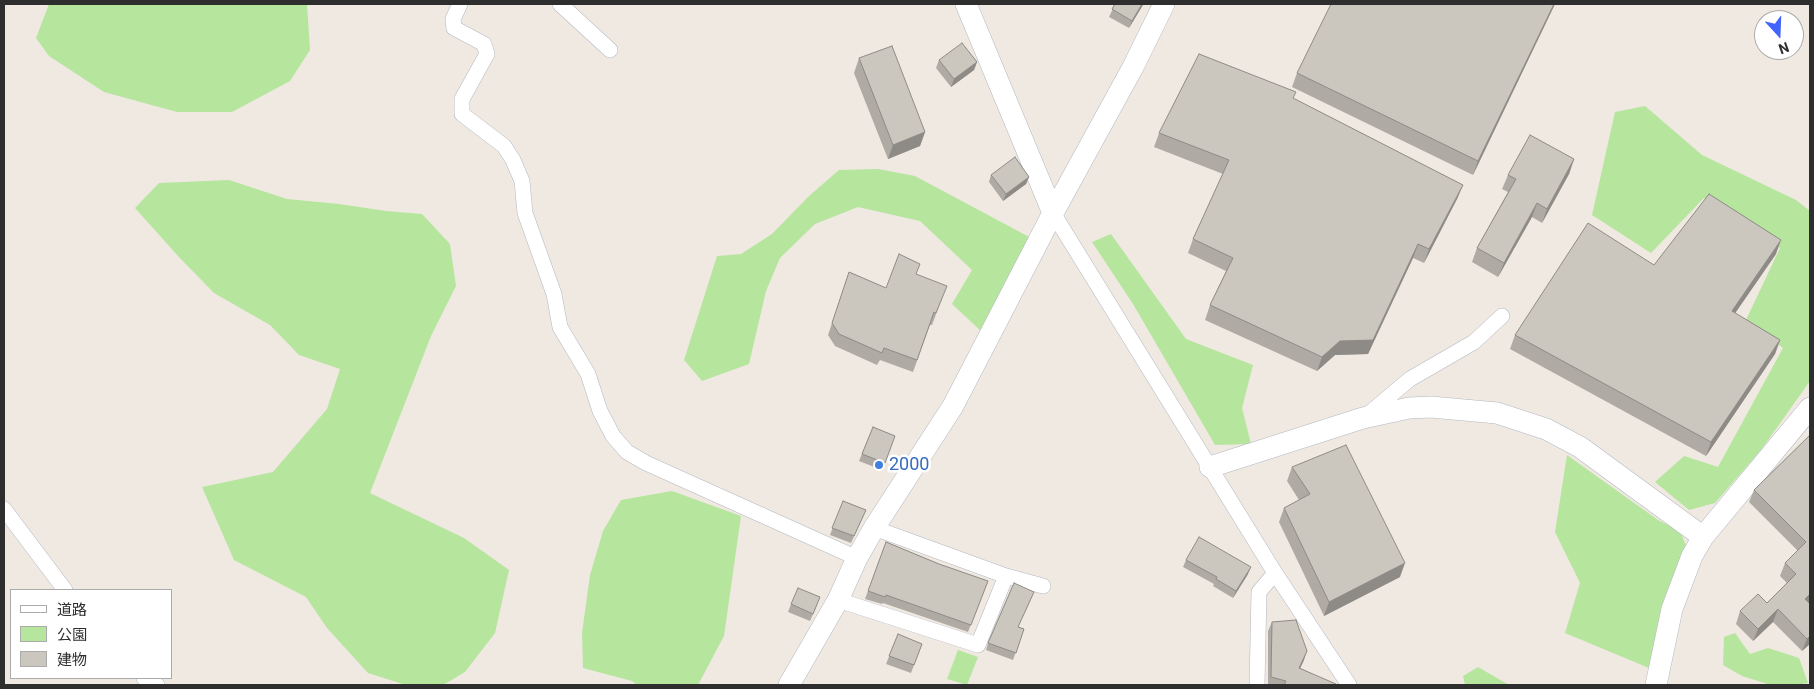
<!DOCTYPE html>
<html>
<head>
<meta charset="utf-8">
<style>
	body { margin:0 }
	#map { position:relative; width:1814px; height:689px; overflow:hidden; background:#efe9e1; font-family:Roboto,"Noto Sans JP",sans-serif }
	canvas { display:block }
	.frame { position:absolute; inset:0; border:5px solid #2e2e2e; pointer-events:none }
	.legend { position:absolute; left:10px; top:589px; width:162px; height:90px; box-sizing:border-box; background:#fff; border:1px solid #ababab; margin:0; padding:6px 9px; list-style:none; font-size:15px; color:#2e2e2e }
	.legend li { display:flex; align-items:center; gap:10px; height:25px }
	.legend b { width:25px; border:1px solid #ababab }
	.north { position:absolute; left:1754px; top:10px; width:50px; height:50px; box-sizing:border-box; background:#fff; border:1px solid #ababab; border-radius:50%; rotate:160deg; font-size:14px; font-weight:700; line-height:20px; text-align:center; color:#2e2e2e }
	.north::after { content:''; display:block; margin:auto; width:18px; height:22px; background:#4264fb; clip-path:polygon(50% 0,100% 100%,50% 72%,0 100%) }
</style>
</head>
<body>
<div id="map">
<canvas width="1814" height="689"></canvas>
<div class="frame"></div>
<ul class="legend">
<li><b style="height:6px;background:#fff"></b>道路</li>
<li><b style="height:14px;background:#b6e59e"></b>公園</li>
<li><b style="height:14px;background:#cbc7bf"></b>建物</li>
</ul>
<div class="north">N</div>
</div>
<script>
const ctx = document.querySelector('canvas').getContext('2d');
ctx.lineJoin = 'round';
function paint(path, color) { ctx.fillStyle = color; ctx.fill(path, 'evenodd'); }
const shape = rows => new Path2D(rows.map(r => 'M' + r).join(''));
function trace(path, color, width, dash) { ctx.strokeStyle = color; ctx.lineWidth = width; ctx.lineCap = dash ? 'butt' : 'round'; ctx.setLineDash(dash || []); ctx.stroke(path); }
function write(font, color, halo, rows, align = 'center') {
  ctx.font = font + ' Roboto,sans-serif'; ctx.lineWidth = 5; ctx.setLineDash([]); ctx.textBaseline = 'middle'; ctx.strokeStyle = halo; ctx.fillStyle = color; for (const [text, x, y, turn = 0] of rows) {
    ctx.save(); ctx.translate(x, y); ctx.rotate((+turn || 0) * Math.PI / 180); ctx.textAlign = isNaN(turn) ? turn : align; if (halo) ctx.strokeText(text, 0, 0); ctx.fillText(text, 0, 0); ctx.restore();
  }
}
paint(shape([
	[49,4,307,4,310,50,290,81,232,112,177,112,104,92,49,56,36,38],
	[1645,106,1702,155,1796,200,1810,211,1810,381,1761,450,1715,503,1689,510,1655,482,1684,456,1718,467,1783,348,1746,320,1780,248,1704,198,1651,253,1592,215,1615,112],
	[878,169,915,176,1031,238,982,332,952,304,972,270,920,221,858,207,815,224,780,258,766,291,749,364,702,381,684,360,717,256,741,254,772,234,809,196,839,170],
	[229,180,287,199,339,204,386,211,422,214,450,244,456,286,431,336,370,493,464,538,509,570,495,633,465,672,443,685,406,685,368,673,327,628,306,597,234,560,202,487,273,472,327,409,340,369,299,355,270,325,214,293,178,256,135,208,159,183],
	[1111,234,1186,339,1253,365,1242,408,1251,444,1215,445,1133,304,1092,242],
	[1567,455,1658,520,1680,531,1687,548,1649,668,1565,633,1580,583,1555,532],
	[672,491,741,516,724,636,698,685,637,685,632,681,583,668,582,633,590,575,603,531,621,500],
	[1735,633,1750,654,1768,648,1799,658,1808,683,1796,685,1771,685,1742,676,1723,665,1724,637],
	[958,650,978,657,967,685,947,679],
	[1478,667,1509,685,1465,685,1463,676]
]), '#b6e59e');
const street = shape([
	[460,4,453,19,454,28,484,44,487,54,462,99,462,114,504,146,513,160,522,181,525,213,554,294,560,327,588,374,600,411,613,436,627,452,646,463,857,558],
	[560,4,610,50],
	[1053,213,1275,573,1349,685],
	[1366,416,1410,379,1474,342,1502,316],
	[4,509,65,590],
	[874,528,1006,576,1043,586],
	[838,600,978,645,1006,576],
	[144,678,157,685],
	[1257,685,1259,592,1275,573]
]);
const secondary = shape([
	[966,4,1053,213],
	[1210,467,1363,418,1409,408,1431,407,1497,413,1546,429,1580,447,1703,537],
	[789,685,838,600,857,558,874,528,953,406,1053,213,1133,67,1164,4],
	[1656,685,1672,609,1692,556,1703,537,1810,408]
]);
trace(street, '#b4b7c1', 16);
trace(secondary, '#b4b7c1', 22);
trace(street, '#fff', 15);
trace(secondary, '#fff', 21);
paint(shape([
	[1115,4,1143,4,1129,28,1109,17],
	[1555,4,1473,175,1292,87,1297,73],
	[859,58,925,132,920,146,888,159,854,73],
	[939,60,977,62,974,70,951,87,936,68],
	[1294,99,1463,185,1457,199,1424,263,1413,258,1368,354,1335,355,1317,371,1205,320,1210,305,1226,271,1188,253,1193,239,1223,174,1154,147,1159,133],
	[1574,159,1569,174,1542,223,1532,217,1498,277,1472,262,1477,248,1508,192,1502,189,1508,175],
	[991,175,1029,177,1026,184,1003,201,989,182],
	[1776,254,1735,313,1780,340,1775,354,1706,456,1510,349,1515,335,1654,265],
	[849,272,886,288,916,274,942,298,932,325,930,325,913,372,880,360,877,365,835,346,828,335],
	[873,427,895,436,882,470,859,461],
	[1810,435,1809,603,1810,644,1802,651,1773,622,1753,641,1736,624,1740,611,1767,603,1787,583,1780,576,1785,563,1798,551,1749,502,1754,490],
	[1292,467,1400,577,1324,616,1279,522,1284,508,1299,500,1287,481],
	[843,501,866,510,851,543,830,535],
	[886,542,939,564,988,581,968,632,883,603,882,604,865,599],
	[1186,560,1248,574,1233,598,1213,586,1214,584,1183,567],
	[1031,599,1018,627,1024,629,1013,660,986,650,988,643],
	[791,604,817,605,810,621,788,612],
	[1272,622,1304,660,1300,668,1336,685,1268,685,1268,631],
	[898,634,922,644,911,673,886,664]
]), '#afaba4');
paint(shape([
	[1142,4,1143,4,1143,5,1129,28,1132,21],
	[1554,4,1555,4,1473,175,1478,161],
	[977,62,974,70,951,87,954,79],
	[925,132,920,146,888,159,893,145],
	[1574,159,1569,174,1542,223,1547,209],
	[1029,177,1026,184,1003,201,1006,194],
	[1463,185,1457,199,1424,263,1429,249],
	[1537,203,1532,217,1498,277,1504,263],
	[1781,240,1776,254,1727,325,1732,311],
	[1418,244,1413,258,1368,354,1335,355,1317,371,1322,357],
	[1780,340,1775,354,1706,456,1711,442],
	[1405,563,1400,577,1324,616,1329,602],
	[1251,567,1248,574,1233,598,1236,591],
	[1810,594,1810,602,1801,612,1805,599],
	[1778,609,1773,622,1753,641,1758,629],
	[1810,636,1810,644,1802,651,1807,639],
	[1307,651,1304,660,1296,677,1299,668]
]), '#8e8b86');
const building = shape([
	[1115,4,1142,4,1132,21,1112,9,1115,4],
	[1331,4,1554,4,1478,161,1297,73,1331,4],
	[962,43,977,62,954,79,939,60,962,43],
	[892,46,925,132,893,145,859,58,892,46],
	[1199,54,1296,92,1293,98,1463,185,1429,249,1418,244,1373,340,1340,341,1322,357,1210,305,1233,258,1193,239,1229,160,1159,133,1199,54],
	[1530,135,1574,159,1547,209,1537,203,1504,263,1477,248,1516,179,1508,175,1530,135],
	[1015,157,1029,177,1006,194,991,175,1015,157],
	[1709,194,1781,240,1732,311,1780,340,1711,442,1515,335,1588,223,1654,265,1709,194],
	[899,254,920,264,916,274,947,286,936,313,934,312,917,360,884,348,882,353,839,334,832,323,849,272,886,288,899,254],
	[873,427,895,436,885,463,862,454,873,427],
	[1810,435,1810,594,1805,599,1810,604,1810,636,1807,639,1778,609,1758,629,1740,611,1758,594,1767,603,1796,574,1785,563,1806,542,1754,490,1810,435],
	[1346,445,1405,563,1329,602,1284,508,1310,494,1292,467,1346,445],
	[843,501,866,510,854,536,832,528,843,501],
	[1199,537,1251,567,1236,591,1216,579,1217,577,1186,560,1199,537],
	[886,542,939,564,988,581,971,625,886,595,885,597,868,591,886,542],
	[1014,583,1034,592,1018,627,1024,629,1016,653,988,643,1014,583],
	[798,588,820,597,813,614,791,604,798,588],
	[1296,620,1307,651,1299,668,1336,684,1336,685,1284,685,1286,681,1271,677,1272,622,1296,620],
	[898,634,922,644,914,665,889,656,898,634]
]);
paint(building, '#cbc7bf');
trace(building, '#8e8b86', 1);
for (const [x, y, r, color] of [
	[879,465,5,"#3f7fe0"]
]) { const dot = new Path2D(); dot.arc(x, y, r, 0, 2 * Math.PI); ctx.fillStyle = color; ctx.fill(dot); trace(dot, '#fff', 2); }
write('18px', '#366cbe', '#fff', [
	["2000",889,465]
], 'left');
</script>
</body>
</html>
